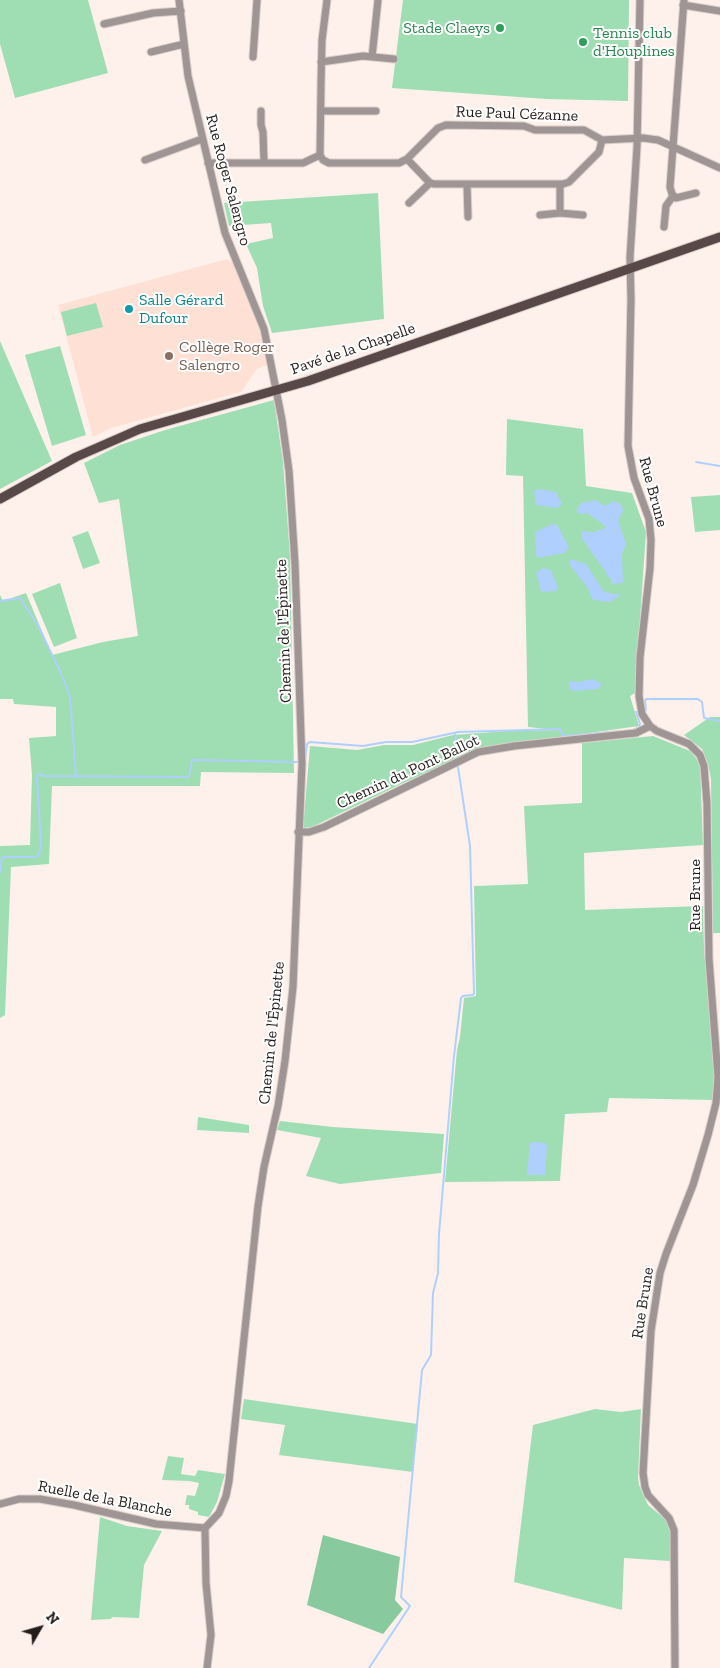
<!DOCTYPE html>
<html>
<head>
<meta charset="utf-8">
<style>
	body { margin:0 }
	#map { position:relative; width:720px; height:1668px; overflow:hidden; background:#fef1ec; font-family:"Zilla Slab",serif }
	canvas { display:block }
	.north { position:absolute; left:15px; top:1603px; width:50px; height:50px; -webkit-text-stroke:4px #fff; paint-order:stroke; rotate:52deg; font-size:14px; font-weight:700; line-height:20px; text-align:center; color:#251d1a }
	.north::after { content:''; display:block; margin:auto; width:18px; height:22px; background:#251d1a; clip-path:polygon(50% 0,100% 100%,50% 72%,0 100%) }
</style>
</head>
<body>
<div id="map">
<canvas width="720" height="1668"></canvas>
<div class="north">N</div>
</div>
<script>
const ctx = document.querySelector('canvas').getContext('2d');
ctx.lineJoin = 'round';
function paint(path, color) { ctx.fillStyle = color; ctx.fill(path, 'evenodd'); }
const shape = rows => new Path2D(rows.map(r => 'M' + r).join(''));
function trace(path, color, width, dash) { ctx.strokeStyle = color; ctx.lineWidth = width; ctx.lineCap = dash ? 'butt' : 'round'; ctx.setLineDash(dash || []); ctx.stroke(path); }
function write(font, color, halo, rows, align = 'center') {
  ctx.font = font + ' "Zilla Slab",serif'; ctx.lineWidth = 4; ctx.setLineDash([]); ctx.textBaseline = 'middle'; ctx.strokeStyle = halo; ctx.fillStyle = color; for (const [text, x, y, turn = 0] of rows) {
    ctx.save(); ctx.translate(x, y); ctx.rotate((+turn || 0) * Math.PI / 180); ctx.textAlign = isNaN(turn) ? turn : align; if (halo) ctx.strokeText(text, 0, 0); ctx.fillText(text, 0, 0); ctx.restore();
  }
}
paint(shape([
	[227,259,233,263,257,315,267,348,267,365,257,369,241,392,111,428,93,437,58,305]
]), '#fee0d4');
paint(shape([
	[0,0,88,0,108,73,15,98,0,44],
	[403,0,629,0,628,101,547,99,392,88],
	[378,193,384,319,272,333,263,306,257,268,246,244,273,238,271,223,229,226,224,203],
	[96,303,103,327,67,336,61,312],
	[0,341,52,461,0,489],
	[60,346,86,435,52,446,25,355],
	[274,400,283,462,290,556,294,773,201,772,200,786,52,786,49,864,11,867,5,1015,0,1018,0,846,30,845,32,775,29,738,56,736,56,707,14,704,13,699,0,699,0,595,3,601,26,593,52,655,103,642,138,636,119,499,99,503,84,463,120,445,165,430],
	[507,419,583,429,586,486,632,493,646,532,635,693,630,696,639,726,509,744,456,759,399,785,312,827,303,828,310,746,357,750,384,745,413,745,453,735,507,731,555,730,528,727,523,476,506,475],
	[720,495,720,530,695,532,691,497],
	[88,531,100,563,83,569,72,537],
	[60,583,77,638,54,647,32,594],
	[710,717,720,717,720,933,713,933,711,779,708,764,702,749,684,735],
	[653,736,690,751,700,763,703,845,584,853,585,910,703,906,704,949,716,1078,713,1100,609,1098,607,1112,565,1114,560,1181,445,1182,457,1050,460,1037,464,998,476,996,474,886,528,884,524,806,582,803,582,743],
	[198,1117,249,1125,249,1133,197,1130],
	[280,1121,333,1127,444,1134,441,1173,340,1184,306,1176,321,1138,277,1130],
	[244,1399,418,1424,413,1472,279,1455,285,1425,241,1419],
	[595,1409,621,1412,641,1409,638,1478,639,1485,648,1505,665,1519,670,1528,670,1561,624,1558,622,1610,514,1582,533,1425],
	[168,1456,184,1458,181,1474,195,1476,198,1470,225,1474,217,1502,209,1517,198,1515,198,1512,189,1509,189,1505,185,1505,187,1495,195,1496,199,1483,189,1481,162,1480],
	[100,1517,127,1526,162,1531,144,1565,139,1618,112,1617,111,1619,91,1620]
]), '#9fddb2');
paint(shape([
	[323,1535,400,1557,395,1600,403,1609,383,1634,307,1605]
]), '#88c99d');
paint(shape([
	[539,489,556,492,562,504,557,508,536,505,534,491],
	[596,500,605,506,613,501,621,504,623,511,618,520,626,544,622,554,623,583,611,584,611,580,581,537,582,531,594,532,607,527,587,513,581,514,576,512,581,503],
	[552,524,557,525,569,547,565,553,539,558,536,555,535,532],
	[571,559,586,564,604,592,621,595,610,602,593,600,587,587,569,564],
	[543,568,551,570,558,588,556,591,541,592,536,572],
	[593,679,602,684,598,689,573,691,569,688,569,681,579,682],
	[534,1142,545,1143,547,1146,545,1175,527,1175,530,1143]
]), '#afd0fe');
trace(shape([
	[696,462,720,466],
	[0,601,20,598,37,624,61,673,70,697,76,777],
	[646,710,645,701,646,699,698,699,702,702,704,718,720,721],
	[633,730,639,727,640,724,636,712,639,712],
	[455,733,457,756],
	[305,760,307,744,310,742,363,746,386,742,412,742,458,732,560,729,563,736,621,731],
	[0,872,2,857,36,857,39,854,41,845,37,778,38,774,45,776,189,777,192,760,297,762],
	[369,1668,410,1606,401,1597,422,1370,431,1355,433,1293,438,1273,439,1234,454,1056,461,998,463,996,472,995,474,994,470,846,458,767]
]), '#afd0fe', 2);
const minor = shape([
	[179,0,188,76,225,233,264,329,282,420,289,471,295,564,302,764,293,987,285,1061,278,1106,264,1167,258,1206,229,1481,226,1496,219,1513,205,1528,206,1583,211,1635,207,1668],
	[640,0,637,147,630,257,631,299,628,446,634,478,649,519,651,540,650,568,640,657,639,696,642,714,650,726,657,731,689,744,700,755,704,766,707,804,709,959,718,1077,716,1103,708,1135,693,1185,666,1254,660,1273,651,1331,643,1473,645,1487,648,1495,669,1518,674,1530,675,1668],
	[684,0,670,187,672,194,676,198,696,193],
	[683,5,720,11],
	[104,24,153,13,181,11],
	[151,52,184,44],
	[253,57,257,0],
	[372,57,378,0],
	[321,62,363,56,394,59],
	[321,84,322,40,327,0],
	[261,111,261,125,263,132,264,162],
	[321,111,376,111],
	[602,140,643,138,658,140,720,168],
	[320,155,321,85],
	[407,159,430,183,434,184,563,184,569,182,599,152,602,140],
	[145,160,202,139],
	[208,163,303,163,320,155,323,160,329,163,399,163,407,159,438,128,446,125,524,126,535,130,584,130,602,140],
	[467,184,468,217],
	[560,185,560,213],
	[409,203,430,183],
	[540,215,560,213,583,215],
	[664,227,666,206,673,196],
	[298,832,309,832,324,827,478,752,514,746,636,733,650,726],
	[0,1504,19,1499,40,1499,74,1505,156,1524,205,1528]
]);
const major = shape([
	[0,499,76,457,140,429,308,381,720,237]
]);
trace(minor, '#dbcfca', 9);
trace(major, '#dbcfca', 11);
trace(minor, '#9f9594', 7);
trace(major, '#594848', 9);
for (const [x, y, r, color] of [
	[500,28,5,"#2e9e5b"],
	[583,42,5,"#2e9e5b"],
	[129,309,5,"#0f9aa8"],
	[169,356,5,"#8d6e63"]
]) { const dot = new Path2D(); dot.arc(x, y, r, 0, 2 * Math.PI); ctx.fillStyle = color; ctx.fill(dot); trace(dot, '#fff', 2); }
write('16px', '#27864d', '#fff', [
	["Stade Claeys",490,28],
	["Tennis club",593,33,"left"],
	["d'Houplines",593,51,"left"]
], 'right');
write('16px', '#251d1a', '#fff', [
	["Rue Paul Cézanne",517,114,2],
	["Rue Roger Salengro",228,180,75],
	["Pavé de la Chapelle",353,349,-19],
	["Rue Brune",653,492,75],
	["Chemin de l'Épinette",284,631,-92],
	["Chemin du Pont Ballot",408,772,-25],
	["Rue Brune",695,895,-90],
	["Chemin de l'Épinette",272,1033,-84],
	["Rue Brune",643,1303,-81],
	["Ruelle de la Blanche",105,1499,11]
]);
write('16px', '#0d838f', '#fff', [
	["Salle Gérard",139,300],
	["Dufour",139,318]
], 'left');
write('16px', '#785e54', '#fff', [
	["Collège Roger",179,347],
	["Salengro",179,365]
], 'left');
</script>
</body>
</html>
